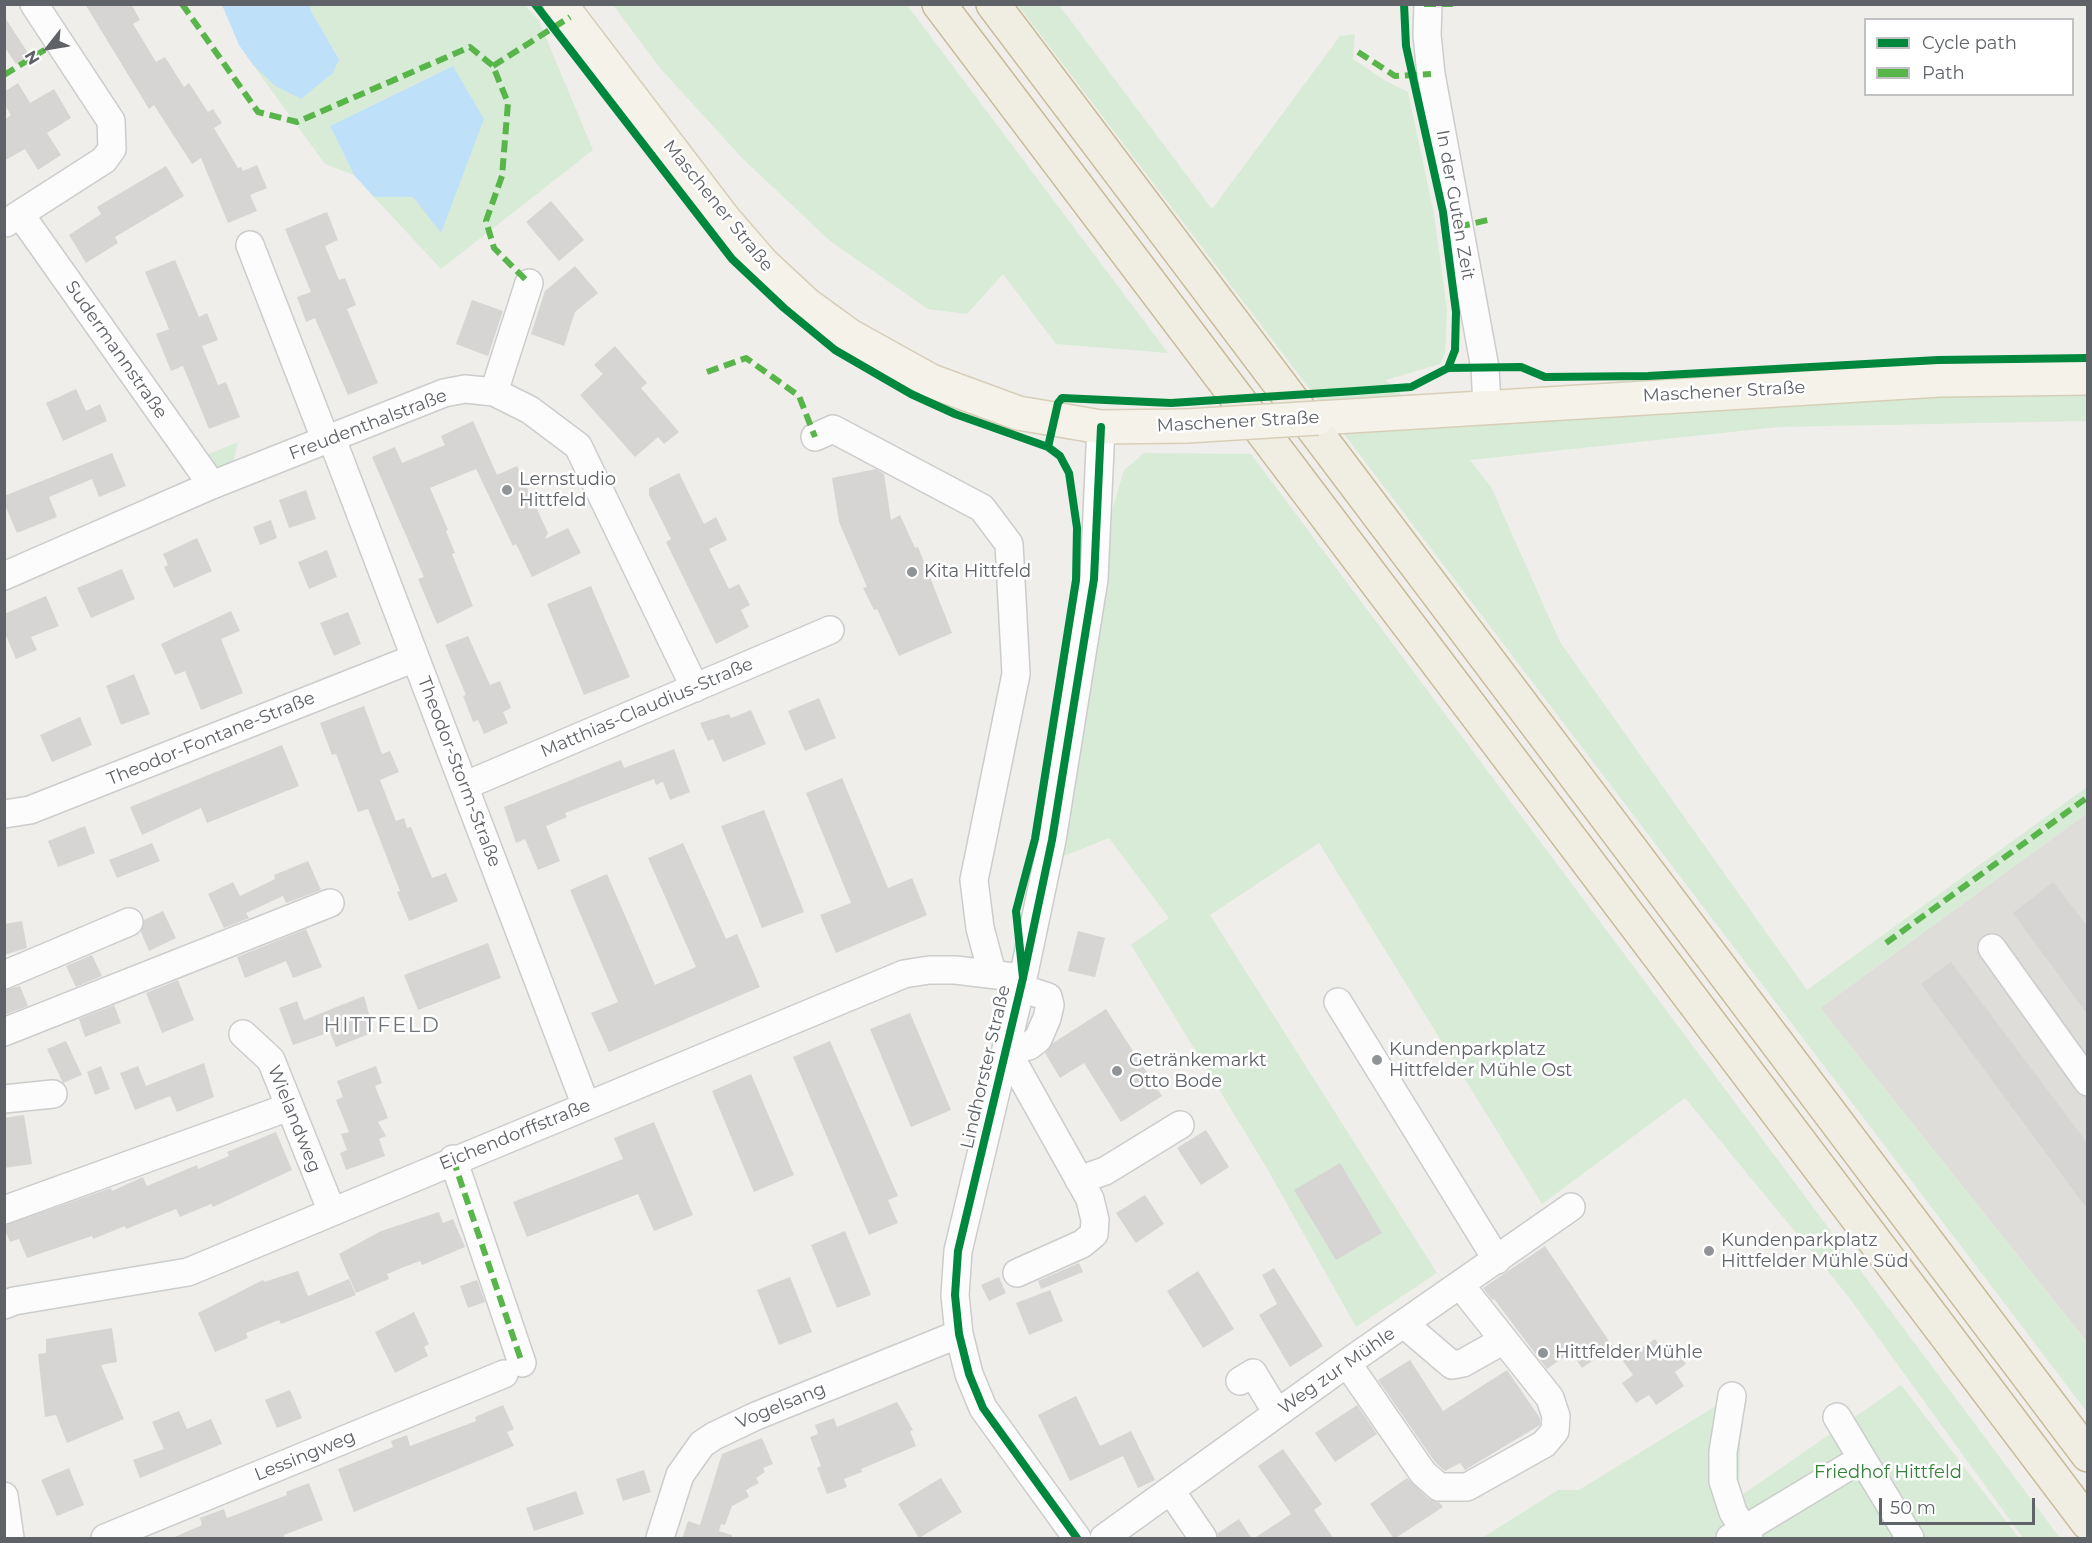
<!DOCTYPE html>
<html>
<head>
<meta charset="utf-8">
<style>
	body { margin:0 }
	#map { position:relative; width:2092px; height:1543px; overflow:hidden; background:#efeeea; font-family:Montserrat,sans-serif }
	canvas { display:block }
	.frame { position:absolute; inset:0; border:6px solid #5f6368; pointer-events:none }
	.legend { position:absolute; left:1864px; top:18px; width:210px; height:78px; box-sizing:border-box; background:#fff; border:2px solid #bfc1c3; margin:0; padding:8px 10px; list-style:none; font-size:18px; color:#5f6368 }
	.legend li { display:flex; align-items:center; gap:12px; height:30px }
	.legend b { width:30px; border:2px solid #bfc1c3 }
	.north { position:absolute; left:18px; top:18px; width:60px; height:60px; -webkit-text-stroke:4px #fff; paint-order:stroke; rotate:239deg; font-size:16px; font-weight:700; line-height:24px; text-align:center; color:#5f6368 }
	.north::after { content:''; display:block; margin:auto; width:21px; height:27px; background:#5f6368; clip-path:polygon(50% 0,100% 100%,50% 72%,0 100%) }
	.scale { position:absolute; left:1879px; top:1498px; width:156px; height:27px; box-sizing:border-box; border:3px solid #5f6368; border-top:0; padding-left:8px; font-size:18px; line-height:21px; white-space:nowrap; color:#5f6368; -webkit-text-stroke:4px #fff; paint-order:stroke }
</style>
</head>
<body>
<div id="map">
<canvas width="2092" height="1543"></canvas>
<div class="frame"></div>
<ul class="legend">
<li><b style="height:8px;background:#00873e"></b>Cycle path</li>
<li><b style="height:8px;background:#58b549"></b>Path</li>
</ul>
<div class="north">N</div>
<div class="scale">50 m</div>
</div>
<script>
const ctx = document.querySelector('canvas').getContext('2d');
ctx.lineJoin = 'round';
function paint(path, color) { ctx.fillStyle = color; ctx.fill(path, 'evenodd'); }
const shape = rows => new Path2D(rows.map(r => 'M' + r).join(''));
function trace(path, color, width, dash) { ctx.strokeStyle = color; ctx.lineWidth = width; ctx.lineCap = dash ? 'butt' : 'round'; ctx.setLineDash(dash || []); ctx.stroke(path); }
function write(font, color, halo, rows, align = 'center') {
  ctx.font = font + ' Montserrat,sans-serif'; ctx.lineWidth = 5; ctx.setLineDash([]); ctx.textBaseline = 'middle'; ctx.strokeStyle = halo; ctx.fillStyle = color; for (const [text, x, y, turn = 0] of rows) {
    ctx.save(); ctx.translate(x, y); ctx.rotate((+turn || 0) * Math.PI / 180); ctx.textAlign = isNaN(turn) ? turn : align; if (halo) ctx.strokeText(text, 0, 0); ctx.fillText(text, 0, 0); ctx.restore();
  }
}
paint(shape([
	[2087,813,2087,1342,1820,1008]
]), '#dfddda');
paint(shape([
	[310,5,525,5,539,21,593,150,441,269,374,197,413,197,442,233,453,66,330,126,354,175,325,164,253,65,274,85,339,58,310,11],
	[613,5,907,5,1168,353,1056,344,1003,274,967,314,928,309,830,241,742,158,660,68],
	[1018,5,1059,5,1212,209,1340,36,1355,34,1353,59,1384,80,1408,92,1434,214,1447,311,1445,354,1440,364,1386,380,1434,426,2087,387,2087,421,1778,427,1470,460,1491,487,1560,642,1807,990,2087,787,2087,813,1820,1008,2087,1342,2087,1412],
	[238,442,233,464,219,469,212,468,204,456],
	[1144,453,1251,454,2060,1538,2023,1538,1848,1296,1685,1098,1542,1204,1319,843,1210,915,1437,1273,1356,1327,1265,1165,1131,945,1169,918,1109,838,1064,856,1065,820,1107,528,1124,470],
	[1901,1385,2019,1538,1482,1538,1558,1490,1579,1490,1724,1401,1741,1398,1739,1497]
]), '#d8ebd6');
paint(shape([
	[222,5,310,5,311,11,339,59,333,73,301,99,274,85,253,65,239,45],
	[453,66,484,119,441,233,413,197,374,197,354,175,330,126]
]), '#bfe0f9');
paint(shape([
	[85,4,131,4,140,20,133,24,156,62,165,57,184,87,189,83,208,112,213,109,222,123,214,128,238,168,241,167,243,171,257,165,267,188,250,195,257,211,228,223,201,158,192,164,154,105,149,109],
	[4,16,30,56,16,64,4,46],
	[18,83,30,103,54,89,71,118,47,133,61,155,38,170,25,149,4,161,4,120,11,115,4,104,4,92],
	[166,166,184,196,115,237,118,243,86,263,69,235,101,214,97,207],
	[551,201,584,240,559,261,526,222],
	[327,212,338,240,325,246,339,280,345,278,356,305,347,309,378,383,348,395,315,318,306,322,297,297,311,292,285,229],
	[175,260,199,317,207,313,218,340,202,346,218,385,226,382,240,417,209,429,183,366,171,371,156,334,169,329,145,272],
	[575,266,598,293,575,312,564,346,531,334,545,291],
	[472,300,503,311,488,356,456,344],
	[615,346,647,383,641,388,679,432,664,444,658,437,635,457,580,395,603,374,594,365],
	[76,389,86,411,100,404,107,421,63,441,46,403],
	[473,421,497,475,517,466,548,533,545,539,568,528,581,553,532,577,516,544,513,546,476,469,430,488,448,530,446,531,455,553,452,554,473,606,437,624,418,579,424,577,372,457,395,447,402,463,445,445,441,436],
	[112,453,126,486,99,497,92,479,49,497,57,517,17,533,4,503,4,496],
	[876,469,884,474,891,520,900,515,915,548,918,547,952,633,899,656,877,609,874,610,863,588,867,587,839,522,832,478],
	[679,473,704,524,716,517,727,540,709,549,729,589,739,584,750,605,741,610,749,627,716,644,666,542,671,539,649,495,649,488],
	[306,490,316,519,289,528,279,500],
	[271,520,277,538,260,545,253,527],
	[197,538,212,571,174,588,164,567,168,565,163,554],
	[327,550,337,577,309,589,298,562],
	[122,569,135,599,91,618,77,588],
	[591,586,630,677,584,695,547,604],
	[46,596,59,626,31,637,37,650,16,659,4,631,4,614],
	[231,611,240,631,221,639,243,693,201,710,185,671,175,675,161,644],
	[348,612,361,644,334,656,320,623],
	[468,636,490,685,500,681,511,708,503,712,508,723,484,734,478,720,473,722,463,696,466,695,445,645],
	[134,674,150,714,121,725,106,686],
	[819,698,836,738,805,751,788,711],
	[364,706,382,754,390,751,399,772,380,780,396,821,404,818,407,828,411,827,432,878,446,873,458,901,409,921,397,892,400,891,368,809,358,812,336,754,332,755,320,723],
	[751,710,766,744,723,762,713,739,708,741,700,723,729,714,731,718],
	[80,717,92,745,52,762,40,735],
	[282,745,299,786,207,823,201,808,142,835,130,807],
	[674,749,690,792,670,800,663,782,656,785,654,779,565,813,567,817,546,826,560,861,538,870,525,839,516,843,504,807,621,760,624,768],
	[842,778,888,888,912,878,927,915,836,953,820,915,851,903,806,793],
	[764,810,804,912,762,928,721,826],
	[85,826,95,853,58,867,48,841],
	[152,843,160,861,117,878,109,860],
	[683,843,726,939,737,934,760,987,609,1052,591,1013,618,1002,570,890,607,874,655,985,696,967,648,858],
	[308,861,321,890,286,903,283,896,246,913,249,918,224,928,208,894,233,882,240,896,275,879,274,875],
	[2053,882,2088,927,2088,1015,2013,913],
	[163,911,176,938,149,951,141,932,144,920],
	[22,921,27,948,4,955,4,924],
	[306,929,322,967,293,978,286,961,245,978,237,957],
	[1078,931,1105,938,1095,977,1068,971],
	[488,943,501,978,418,1010,404,975],
	[92,955,102,976,76,987,66,966],
	[1951,962,2088,1144,2088,1210,1921,984],
	[178,980,194,1020,162,1033,146,993],
	[20,986,28,1006,4,1015,4,990],
	[364,996,374,1032,336,1047,330,1032,293,1045,279,1008,297,1001,304,1020],
	[114,1005,121,1023,85,1037,79,1019],
	[1106,1009,1162,1096,1121,1122,1084,1063,1060,1078,1045,1053,1053,1043],
	[910,1013,951,1110,911,1127,870,1029],
	[66,1041,82,1075,63,1083,47,1049],
	[830,1041,898,1196,888,1200,898,1223,869,1235,793,1057],
	[204,1063,214,1097,177,1112,170,1096,135,1110,120,1073,138,1066,146,1086],
	[101,1066,110,1089,95,1095,87,1072],
	[376,1066,382,1083,375,1086,388,1118,378,1122,386,1136,379,1139,385,1156,346,1170,340,1153,347,1150,341,1134,349,1132,336,1100,343,1097,337,1081],
	[751,1074,794,1175,754,1192,712,1091],
	[24,1115,32,1164,4,1168,4,1118],
	[654,1122,693,1215,654,1231,638,1194,527,1237,513,1202,623,1159,614,1138],
	[1206,1130,1229,1167,1201,1185,1177,1148],
	[276,1132,292,1170,213,1207,211,1204,180,1217,176,1209,126,1229,125,1226,93,1239,92,1236,27,1258,19,1239,10,1242,4,1228,5,1225,111,1188,112,1191,143,1177,147,1186,197,1165,198,1169,229,1156,227,1152],
	[1340,1163,1382,1233,1336,1260,1294,1190],
	[1145,1195,1164,1224,1136,1243,1116,1213],
	[439,1212,443,1223,453,1219,465,1247,422,1265,420,1261,404,1267,387,1274,389,1279,356,1293,339,1254,381,1231],
	[845,1231,871,1295,837,1308,811,1245],
	[1545,1246,1613,1347,1582,1368,1571,1352,1547,1369,1494,1299,1492,1300,1483,1288],
	[1079,1263,1083,1272,1041,1289,1038,1281],
	[1274,1268,1323,1346,1290,1367,1259,1315,1277,1304,1262,1275],
	[298,1271,308,1296,349,1279,356,1295,281,1324,279,1320,246,1333,248,1338,215,1352,198,1313,263,1280,264,1282],
	[1198,1271,1234,1329,1203,1348,1167,1291],
	[790,1277,812,1332,779,1345,757,1290],
	[999,1277,1006,1293,989,1301,981,1285],
	[477,1280,485,1302,468,1308,460,1286],
	[1050,1290,1063,1321,1029,1335,1016,1303],
	[414,1312,429,1344,424,1347,428,1356,395,1373,375,1332],
	[112,1328,117,1362,101,1365,124,1419,67,1443,56,1415,45,1417,38,1354,46,1353,46,1339],
	[1655,1339,1663,1351,1673,1345,1686,1364,1675,1372,1684,1386,1656,1405,1649,1395,1636,1403,1622,1383,1633,1375,1623,1361],
	[1410,1360,1443,1411,1507,1370,1540,1418,1540,1425,1465,1470,1460,1463,1445,1471,1435,1462,1378,1380],
	[290,1390,302,1418,277,1428,265,1400],
	[1076,1396,1100,1446,1131,1431,1155,1480,1138,1488,1123,1456,1070,1481,1038,1415],
	[897,1402,913,1430,910,1431,916,1446,861,1469,862,1472,844,1479,847,1487,827,1494,817,1468,821,1466,810,1437,818,1434,815,1425,834,1418,837,1427],
	[503,1405,514,1429,507,1432,514,1446,354,1512,338,1469,393,1447,391,1441,407,1435,410,1446,476,1421,475,1417],
	[1357,1405,1377,1434,1335,1462,1315,1433],
	[179,1411,187,1429,211,1419,222,1444,140,1478,133,1460,164,1449,152,1422],
	[762,1438,773,1464,763,1468,765,1472,756,1478,759,1483,746,1490,749,1497,732,1506,725,1525,721,1524,719,1531,732,1535,732,1539,682,1539,688,1521,700,1525,722,1454],
	[1283,1449,1322,1504,1314,1510,1334,1539,1253,1539,1291,1514,1258,1466],
	[69,1468,84,1505,57,1516,41,1480],
	[644,1470,651,1492,623,1501,616,1479],
	[941,1478,962,1512,919,1538,898,1504],
	[1407,1478,1429,1499,1440,1503,1443,1507,1394,1539,1370,1504],
	[309,1483,323,1520,284,1535,285,1539,170,1539,202,1525,200,1518,224,1509,227,1518,287,1495,286,1492],
	[576,1491,584,1514,534,1531,526,1508],
	[1239,1519,1252,1539,1218,1539,1218,1533]
]), '#d6d5d3');
const minor = shape([
	[1428,4,1427,35,1431,74,1485,368,1487,405],
	[20,214,212,485],
	[6,223,104,160,112,149,111,121,34,4],
	[250,245,326,441],
	[494,392,529,283],
	[815,437,833,429,982,508,1009,544,1016,674,974,880,980,928,992,973],
	[332,439,586,1106],
	[4,576,212,485,444,393,465,389,494,392,530,410,578,446,695,688],
	[464,786,830,630],
	[4,814,30,810,415,658],
	[1992,948,2088,1082],
	[4,975,129,922],
	[1338,1002,1497,1260],
	[4,1032,330,903],
	[243,1034,271,1060,332,1212],
	[4,1099,53,1094],
	[453,1159,522,1363],
	[1079,1180,1105,1171,1180,1125],
	[4,1210,289,1107],
	[1017,1273,1082,1244,1094,1234,1095,1220,1090,1199,1006,1049,1029,1046,1038,1039,1047,1018,1050,1005,1048,997,1021,988],
	[4,1305,14,1301,188,1272,904,974,929,970,955,970,1023,978],
	[1404,1324,1452,1365,1463,1363,1504,1340],
	[1347,1363,1423,1473,1439,1487,1467,1487,1544,1444,1555,1431,1556,1416,1550,1398,1461,1286],
	[1240,1381,1253,1373,1277,1413],
	[1732,1396,1723,1452,1723,1481,1733,1512,1749,1538],
	[1837,1417,1910,1538],
	[1171,1491,1203,1538],
	[4,1496,10,1538],
	[105,1538,504,1374],
	[660,1538,680,1475,702,1444,714,1436,756,1416,959,1334],
	[1077,1538,983,1408,969,1374,959,1334,955,1295,958,1251,1023,978,1052,840,1094,579,1101,427],
	[1104,1538,1347,1363,1571,1207],
	[1730,1538,1861,1459]
]);
const major = shape([
	[560,4,724,219,763,264,806,304,850,336,931,381,1018,413,1101,427,1186,426],
	[1318,418,1940,380,2088,378]
]);
const highway = shape([
	[939,4,2088,1523],
	[993,4,2088,1455]
]);
trace(minor, '#cbcccc', 30);
trace(major, '#d7ceb8', 36);
trace(highway, '#c8b996', 36);
trace(minor, '#fdfcfc', 27);
trace(major, '#f4f2e9', 33);
trace(highway, '#f0ede3', 33);
const majorBridge = shape([
	[1186,426,1318,418]
]);
trace(majorBridge, '#d7ceb8', 36, []);
trace(majorBridge, '#f4f2e9', 33);
trace(shape([
	[182,4,258,112,297,122,470,47,493,66,508,103,502,176,486,221,494,248,529,283],
	[1424,4,1453,4],
	[1358,52,1395,76,1431,74],
	[493,66,570,17],
	[4,75,59,41],
	[1458,227,1488,220],
	[707,372,746,358,799,396,815,437],
	[1886,943,2088,797],
	[453,1159,522,1363]
]), '#58b549', 6, [12, 6]);
trace(shape([
	[535,4,732,259,784,308,835,350,911,394,955,414,1048,447,1060,456,1069,473,1077,528,1076,580,1035,839,1016,911,1023,978],
	[1404,4,1406,46,1443,212,1456,312,1455,350,1448,368],
	[1048,447,1058,403,1062,398,1171,403,1355,391,1411,387,1448,368,1521,367,1545,377,1648,376,1938,360,2088,358],
	[1077,1538,983,1408,969,1374,959,1334,955,1295,958,1251,1023,978,1052,840,1094,579,1101,427]
]), '#00873e', 8);
for (const [x, y, r, color] of [
	[507,490,6,"#919496"],
	[912,572,6,"#919496"],
	[1377,1060,6,"#919496"],
	[1117,1071,6,"#919496"],
	[1709,1251,6,"#919496"],
	[1543,1353,6,"#919496"]
]) { const dot = new Path2D(); dot.arc(x, y, r, 0, 2 * Math.PI); ctx.fillStyle = color; ctx.fill(dot); trace(dot, '#fff', 2); }
write('18px', '#5f6368', '#fff', [
	["In der Guten Zeit",1455,205,80],
	["Maschener Straße",718,206,51],
	["Sudermannstraße",116,350,55],
	["Maschener Straße",1724,392,-3],
	["Maschener Straße",1238,422,-3],
	["Freudenthalstraße",368,425,-21],
	["Matthias-Claudius-Straße",647,708,-23],
	["Theodor-Fontane-Straße",211,739,-22],
	["Theodor-Storm-Straße",459,772,69],
	["Lindhorster Straße",986,1067,-77],
	["Wielandweg",294,1119,68],
	["Eichendorffstraße",515,1135,-22],
	["Weg zur Mühle",1337,1371,-35],
	["Vogelsang",781,1406,-22],
	["Lessingweg",305,1456,-22]
]);
write('18px', '#5f6368', '#fff', [
	["Lernstudio",519,480],
	["Hittfeld",519,501],
	["Kita Hittfeld",924,572],
	["Kundenparkplatz",1389,1050],
	["Hittfelder Mühle Ost",1389,1071],
	["Getränkemarkt",1129,1061],
	["Otto Bode",1129,1082],
	["Kundenparkplatz",1721,1241],
	["Hittfelder Mühle Süd",1721,1262],
	["Hittfelder Mühle",1555,1353]
], 'left');
write('18px', '#348238', '#fff', [
	["Friedhof Hittfeld",1888,1473]
]);
ctx.letterSpacing = '1.5px';
write('21px', '#70757a', '#fff', [
	["HITTFELD",382,1026]
]);
ctx.letterSpacing = '0px';
</script>
</body>
</html>
